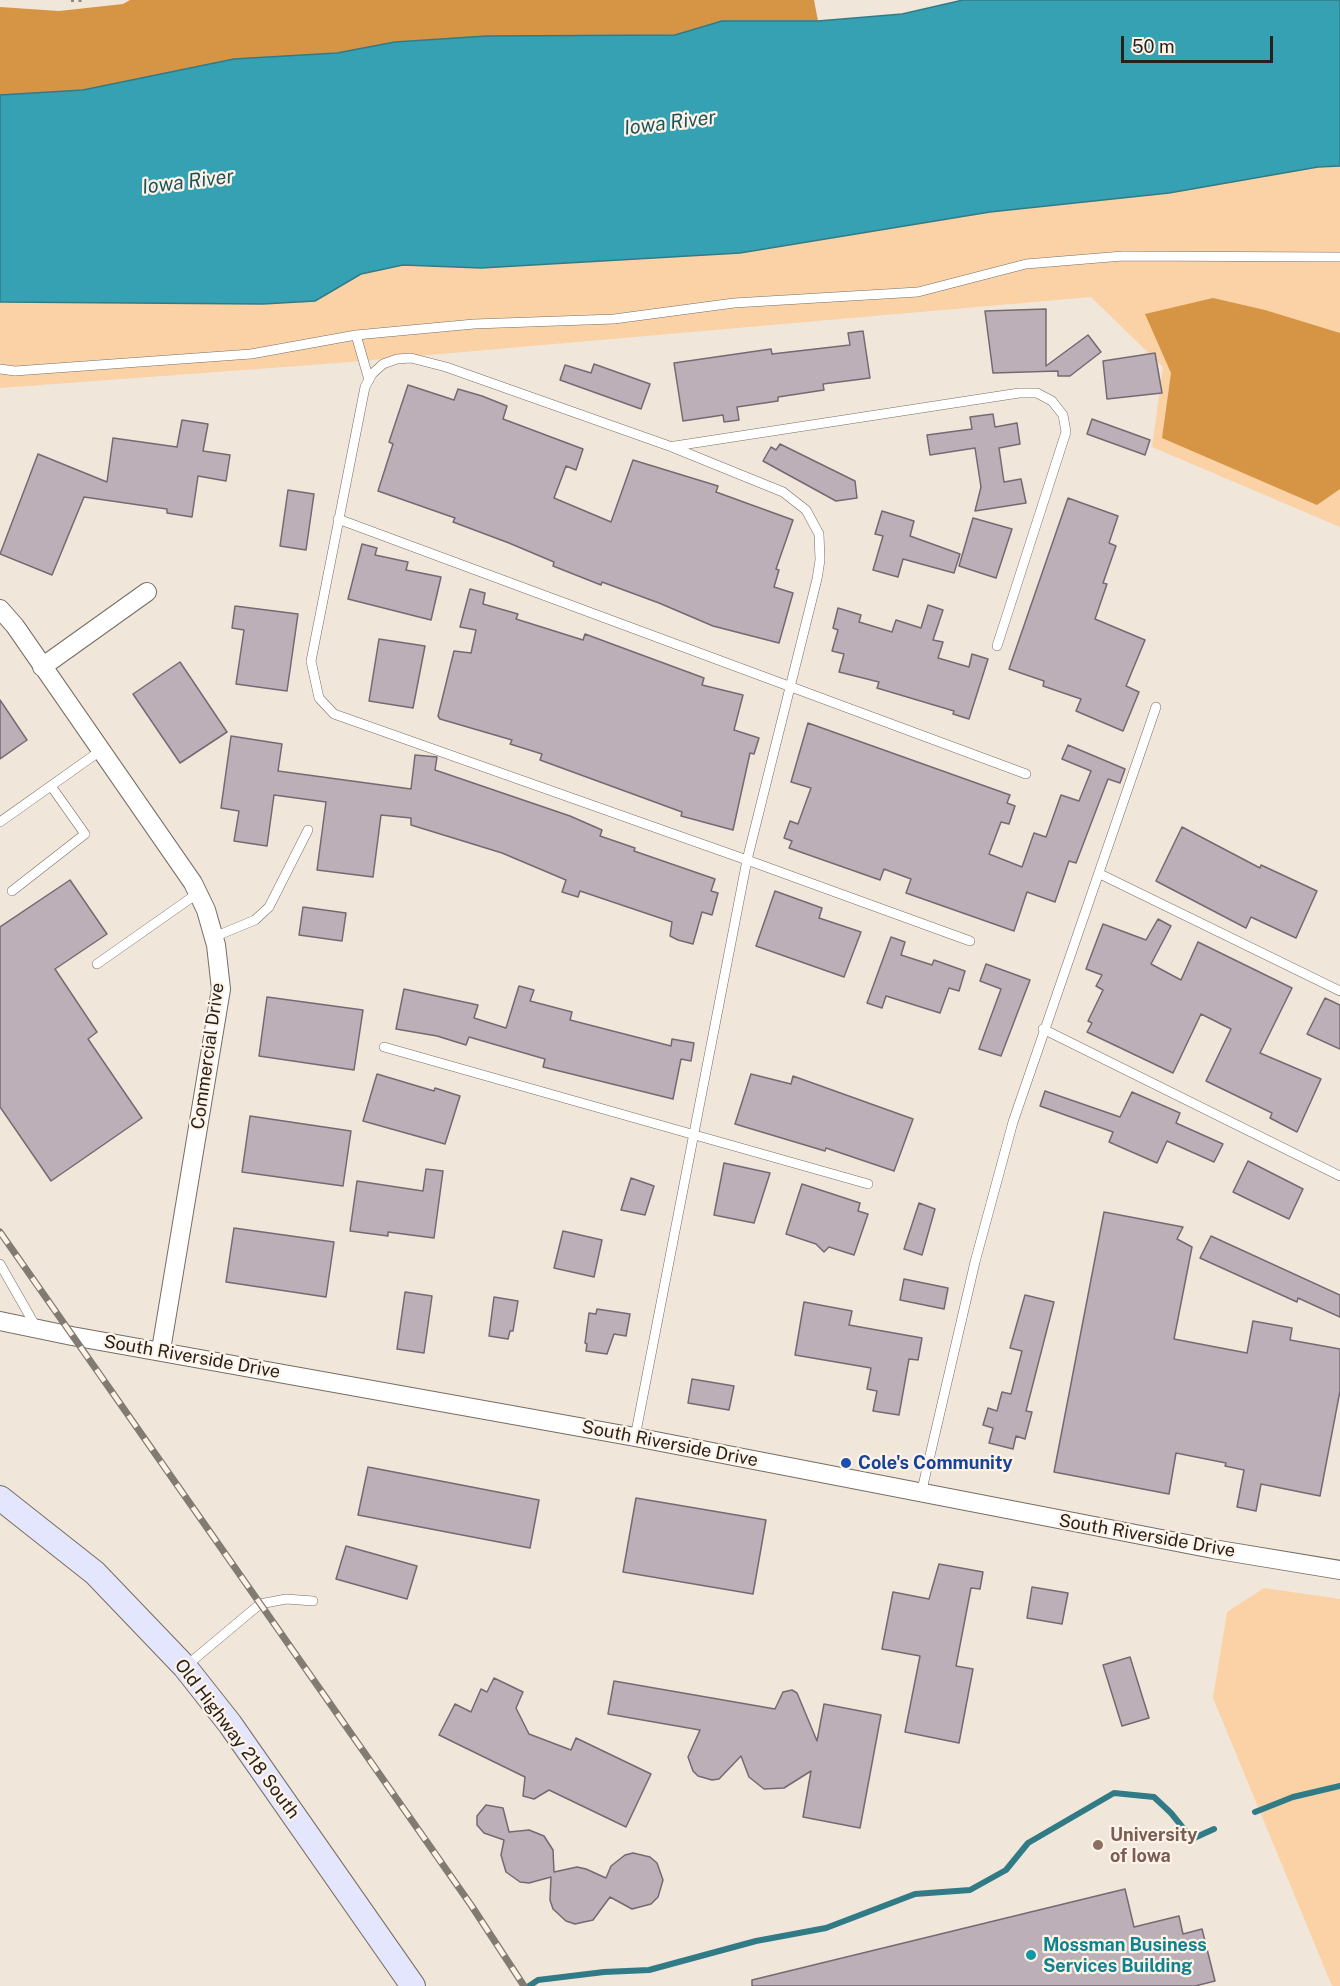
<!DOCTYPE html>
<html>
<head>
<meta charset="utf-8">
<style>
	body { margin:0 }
	#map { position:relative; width:1340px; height:1986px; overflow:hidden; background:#f1e6da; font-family:"Public Sans",sans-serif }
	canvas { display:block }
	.scale { position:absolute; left:1121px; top:36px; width:152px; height:27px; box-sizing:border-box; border:3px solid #25211d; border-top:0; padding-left:8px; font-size:18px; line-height:21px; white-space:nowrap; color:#25211d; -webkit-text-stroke:4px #fff3e7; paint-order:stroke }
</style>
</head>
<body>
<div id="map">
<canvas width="1340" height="1986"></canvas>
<div class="scale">50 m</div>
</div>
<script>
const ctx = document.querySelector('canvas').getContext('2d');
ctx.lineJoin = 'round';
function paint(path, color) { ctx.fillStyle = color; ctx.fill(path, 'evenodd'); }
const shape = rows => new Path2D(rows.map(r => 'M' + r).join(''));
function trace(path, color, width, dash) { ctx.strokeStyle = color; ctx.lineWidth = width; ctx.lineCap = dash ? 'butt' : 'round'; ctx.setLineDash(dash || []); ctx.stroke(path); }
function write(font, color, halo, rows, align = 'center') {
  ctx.font = font + ' "Public Sans",sans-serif'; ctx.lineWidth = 4.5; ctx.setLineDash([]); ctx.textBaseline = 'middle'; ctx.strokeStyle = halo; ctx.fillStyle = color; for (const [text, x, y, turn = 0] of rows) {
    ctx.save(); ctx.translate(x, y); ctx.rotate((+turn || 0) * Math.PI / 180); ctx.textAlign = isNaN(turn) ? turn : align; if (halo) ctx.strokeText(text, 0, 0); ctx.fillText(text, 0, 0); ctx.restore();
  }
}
paint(shape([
	[1340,166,1340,527,1152,447,1163,367,1091,297,338,363,0,388,0,302,262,304,315,301,361,274,403,265,481,268,740,253,990,212,1169,193,1318,167],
	[1264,1588,1340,1599,1340,1986,1332,1986,1213,1698,1227,1612]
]), '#fad2a6');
paint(shape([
	[130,0,814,0,818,21,722,21,675,35,488,36,395,42,337,53,234,59,83,90,0,95,0,7,59,11,123,4],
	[1213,298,1265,310,1340,333,1340,489,1317,505,1162,438,1171,373,1145,314]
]), '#d59545');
const water = shape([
	[963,0,1340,0,1340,166,1318,167,1169,193,990,212,740,253,481,268,403,265,361,274,315,301,263,304,0,302,0,95,83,90,234,59,337,53,395,42,487,36,675,35,722,21,818,21,902,14,963,0]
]);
paint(water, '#36a1b3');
trace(water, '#317b86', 1.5);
trace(shape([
	[1255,1812,1293,1797,1340,1786],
	[529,1986,538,1980,604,1972,649,1970,756,1941,826,1928,915,1894,970,1890,1006,1870,1028,1843,1114,1793,1154,1797,1171,1813,1192,1839,1214,1829]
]), '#317b86', 6);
const building = shape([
	[1046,309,1046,366,1088,335,1101,352,1070,376,1058,376,1058,371,993,373,985,311,1046,309],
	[863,331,870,378,823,384,824,390,778,397,778,401,737,407,739,420,724,422,723,415,683,421,674,363,771,349,772,354,850,345,848,333,863,331],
	[1155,353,1162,393,1107,399,1103,361,1155,353],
	[594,364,650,384,641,409,560,380,565,365,591,373,594,364],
	[408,385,454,400,458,389,482,396,507,406,503,419,583,449,576,470,566,466,554,498,611,522,633,460,718,486,716,492,793,520,776,569,779,570,774,587,793,593,779,643,713,626,659,603,602,582,601,585,553,566,554,562,509,543,453,522,455,518,378,491,393,444,389,442,408,385],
	[993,414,995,427,1017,423,1020,444,999,448,1004,482,1021,479,1026,503,975,511,981,487,975,448,930,455,927,435,972,429,970,417,993,414],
	[1092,419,1150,440,1145,455,1087,434,1092,419],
	[182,420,208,424,203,451,230,455,226,481,198,476,192,517,167,513,167,509,84,497,52,575,0,554,38,454,107,482,113,438,177,447,182,420],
	[780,444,855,481,857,498,836,501,763,461,771,447,776,450,780,444],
	[288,490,314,494,306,550,280,546,288,490],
	[1068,498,1118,516,1109,543,1116,546,1103,583,1107,584,1095,619,1145,640,1126,686,1139,692,1123,731,1076,711,1081,699,1043,686,1044,681,1009,669,1068,498],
	[882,511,914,521,910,536,960,554,954,573,903,559,898,577,873,570,883,536,875,534,882,511],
	[973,518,1012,529,996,578,959,566,973,518],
	[362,544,377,548,375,555,408,562,406,570,441,577,431,620,348,599,362,544],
	[470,589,485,593,483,604,518,614,516,619,583,640,585,634,704,678,702,685,743,695,734,730,759,738,754,754,750,753,733,830,681,816,682,812,540,760,542,754,510,744,512,740,440,719,438,716,454,651,471,653,476,630,460,627,470,589],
	[928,605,943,610,933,640,943,642,938,658,969,667,972,654,988,659,969,719,953,714,954,711,877,688,879,682,839,672,844,654,832,651,838,630,833,628,838,608,861,615,859,622,892,632,896,620,921,628,928,605],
	[235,606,298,614,287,691,236,684,244,630,232,628,235,606],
	[379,639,425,646,413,708,369,701,379,639],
	[180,662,227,732,180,763,133,694,180,662],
	[0,700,27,740,0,759,0,700],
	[808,723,1010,795,1007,803,1015,806,1009,824,1001,822,989,854,1022,867,1034,833,1046,837,1061,795,1079,801,1091,771,1062,759,1068,745,1125,769,1120,783,1108,779,1076,863,1069,861,1055,902,1027,892,1014,931,906,893,911,879,884,869,880,880,789,848,792,841,784,838,790,821,798,824,811,788,791,782,808,723],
	[231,736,282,744,278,771,411,789,415,755,437,757,435,770,570,816,602,830,600,836,635,848,634,851,715,879,711,891,718,893,712,915,702,912,693,944,678,940,670,936,672,922,580,891,578,897,562,892,566,880,502,853,411,825,411,818,381,815,373,877,317,870,326,802,274,795,267,846,234,841,239,811,221,808,231,736],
	[1182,827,1260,868,1261,865,1317,891,1296,938,1251,917,1246,928,1156,881,1182,827],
	[70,880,107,934,55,969,97,1032,88,1039,142,1118,51,1181,0,1107,0,927,70,880],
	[775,891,822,908,819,918,861,932,844,977,756,946,775,891],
	[303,907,346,913,342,941,299,935,303,907],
	[1158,919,1171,926,1151,964,1181,980,1198,942,1292,988,1260,1053,1321,1079,1297,1132,1270,1118,1272,1113,1206,1081,1231,1029,1201,1014,1173,1073,1087,1032,1092,1023,1088,1021,1103,990,1096,986,1102,975,1086,969,1103,924,1146,940,1158,919],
	[891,937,905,942,901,955,932,965,934,960,965,971,959,991,949,988,940,1013,886,996,882,1008,867,1003,891,937],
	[986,964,1030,980,1001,1056,979,1049,1001,989,980,981,986,964],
	[519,986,534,990,530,1001,572,1012,570,1020,671,1046,672,1039,694,1043,691,1061,681,1059,673,1099,543,1067,545,1059,469,1037,466,1045,437,1036,396,1029,404,989,478,1005,474,1018,506,1028,519,986],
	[267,997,363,1010,354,1070,259,1056,267,997],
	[1325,998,1340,1005,1340,1049,1307,1034,1325,998],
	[377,1074,434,1091,435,1088,460,1096,445,1144,363,1121,377,1074],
	[751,1074,791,1084,793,1076,913,1119,894,1171,826,1148,825,1151,735,1124,751,1074],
	[1045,1091,1120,1117,1132,1092,1180,1113,1176,1123,1223,1144,1214,1162,1167,1141,1157,1163,1109,1142,1113,1132,1040,1106,1045,1091],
	[250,1116,351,1131,343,1186,242,1172,250,1116],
	[1248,1161,1303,1189,1289,1219,1233,1192,1248,1161],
	[724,1163,770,1173,754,1223,714,1215,724,1163],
	[426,1169,443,1171,434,1238,388,1232,388,1236,350,1231,357,1181,423,1191,426,1169],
	[631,1178,654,1186,645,1215,621,1210,631,1178],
	[802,1184,860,1203,858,1211,868,1214,854,1255,829,1247,824,1252,816,1244,786,1234,802,1184],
	[919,1203,935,1209,922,1255,904,1249,919,1203],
	[1104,1212,1183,1227,1177,1239,1192,1247,1174,1339,1247,1353,1253,1321,1292,1328,1290,1340,1340,1349,1340,1391,1320,1496,1261,1484,1256,1511,1237,1507,1244,1470,1225,1466,1226,1463,1176,1453,1169,1494,1054,1472,1104,1212],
	[234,1228,334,1242,326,1297,226,1282,234,1228],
	[563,1231,602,1240,594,1277,554,1268,563,1231],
	[1211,1236,1340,1295,1340,1317,1298,1298,1297,1302,1200,1258,1211,1236],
	[904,1279,948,1288,944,1309,900,1300,904,1279],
	[405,1292,432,1296,424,1353,397,1349,405,1292],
	[1025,1295,1054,1302,1026,1411,1032,1412,1025,1439,1016,1436,1013,1449,989,1443,993,1428,983,1425,988,1408,997,1411,1002,1392,1011,1394,1022,1351,1010,1348,1025,1295],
	[494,1297,518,1301,513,1331,510,1331,508,1339,489,1336,494,1297],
	[804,1302,852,1311,849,1325,922,1338,918,1360,909,1359,899,1415,873,1411,877,1391,867,1389,871,1368,795,1355,804,1302],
	[597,1309,630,1314,626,1336,614,1334,607,1354,586,1351,587,1344,585,1343,589,1313,596,1314,597,1309],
	[692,1379,734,1386,729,1410,688,1403,692,1379],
	[368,1467,539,1500,530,1548,358,1515,368,1467],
	[636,1498,766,1520,753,1594,623,1572,636,1498],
	[346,1546,417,1566,407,1599,336,1579,346,1546],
	[939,1564,983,1572,980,1589,971,1588,956,1666,973,1669,959,1743,905,1732,920,1656,882,1649,893,1592,929,1599,939,1564],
	[1032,1587,1068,1593,1062,1624,1027,1618,1032,1587],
	[1130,1657,1149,1718,1122,1726,1103,1665,1130,1657],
	[494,1678,523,1692,516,1708,529,1734,571,1750,576,1738,651,1774,626,1827,549,1790,534,1799,523,1796,525,1777,439,1735,455,1704,471,1712,481,1689,487,1692,494,1678],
	[614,1681,775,1709,783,1692,792,1690,797,1693,817,1741,824,1704,881,1715,860,1828,803,1817,811,1771,784,1788,764,1789,749,1777,741,1756,719,1779,712,1780,698,1776,693,1771,688,1757,700,1730,608,1714,614,1681],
	[486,1805,503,1808,509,1832,529,1830,544,1836,553,1850,554,1872,577,1867,586,1869,606,1878,611,1866,625,1855,633,1853,650,1857,657,1863,663,1880,658,1897,651,1904,632,1909,610,1897,593,1920,575,1924,566,1921,553,1909,550,1900,551,1877,529,1883,520,1882,506,1872,501,1855,504,1840,484,1833,477,1825,477,1816,486,1805],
	[1125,1889,1134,1927,1179,1916,1183,1934,1202,1929,1215,1981,1195,1986,752,1986,752,1980,1125,1889]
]);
paint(building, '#bcafb8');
trace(building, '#756972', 1.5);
const service = shape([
	[0,369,15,371,251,354,356,335],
	[369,380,356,335,474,324,614,319,734,303,918,292,1026,264,1123,256,1340,257],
	[675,446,1019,393,1037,393,1052,401,1063,415,1066,432,997,646],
	[338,519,1026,774],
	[0,822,100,751],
	[1100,874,1340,991],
	[12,891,85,834,51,786],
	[214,937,255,920,269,907,308,830],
	[97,964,198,893],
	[1043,1029,1340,1176],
	[384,1047,868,1184],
	[0,1264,36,1327],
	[635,1437,747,860,334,714,319,698,311,661,365,387,372,374,383,364,397,359,411,358,446,367,672,447,783,492,806,510,819,534,820,560,817,579,747,860,970,941],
	[921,1494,975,1262,1013,1122,1156,707],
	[186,1666,260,1604,286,1599,313,1601]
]);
const minor = shape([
	[0,609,15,626,193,883,206,910,216,945,221,989,161,1350],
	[42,667,147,592],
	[0,1321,72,1336,635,1437,1213,1549,1340,1570]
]);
const secondary = shape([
	[0,1498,95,1573,185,1667,230,1724,413,1986]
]);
trace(service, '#776e63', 10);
trace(minor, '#776e63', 20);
trace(secondary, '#776e63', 26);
trace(shape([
	[71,0,86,0]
]), '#8e867e', 4, [3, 4.5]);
trace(service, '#fff', 9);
trace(minor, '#fff', 18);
trace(secondary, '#e3e6fc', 24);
const rail = shape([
	[0,1232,471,1905,524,1986]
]);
trace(rail, '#827b73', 7);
trace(rail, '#fff3e7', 4.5, [14]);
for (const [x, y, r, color] of [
	[846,1463,6,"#1a4fb4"],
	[1098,1845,6,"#8d6e63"],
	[1031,1955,6,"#0f9aa8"]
]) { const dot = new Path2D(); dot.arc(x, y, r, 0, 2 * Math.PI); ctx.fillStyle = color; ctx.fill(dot); trace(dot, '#fff3e7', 2); }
write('18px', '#25211d', '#fff3e7', [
	["Commercial Drive",208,1056,-82],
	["South Riverside Drive",192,1357,10],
	["South Riverside Drive",670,1444,11],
	["South Riverside Drive",1147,1536,10],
	["Old Highway 218 South",237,1739,53]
]);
write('bold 18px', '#164399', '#fff3e7', [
	["Cole's Community",858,1463]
], 'left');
write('bold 18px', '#785e54', '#fff3e7', [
	["University",1110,1835],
	["of Iowa",1110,1856]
], 'left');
write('bold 18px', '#0d838f', '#fff3e7', [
	["Mossman Business",1043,1945],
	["Services Building",1043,1966]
], 'left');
write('italic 20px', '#1a555e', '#fff3e7', [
	["Iowa River",670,123,-7],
	["Iowa River",188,182,-7]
]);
</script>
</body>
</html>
